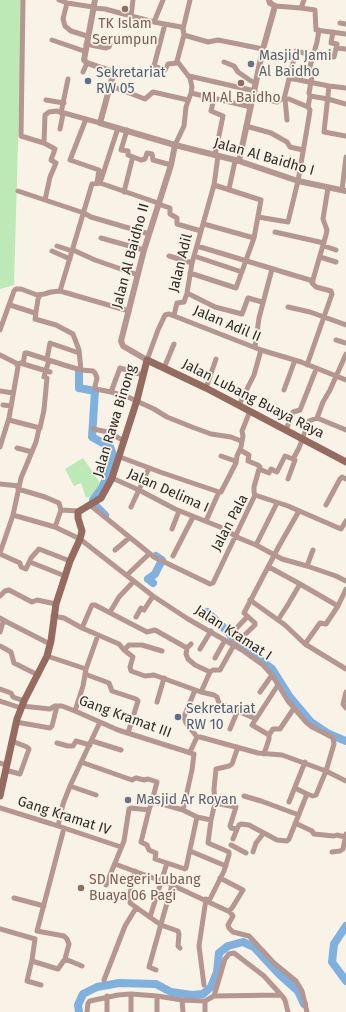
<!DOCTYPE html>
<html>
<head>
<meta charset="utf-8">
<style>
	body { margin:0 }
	canvas { display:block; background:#f8f3e6 }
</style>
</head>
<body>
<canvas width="346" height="1012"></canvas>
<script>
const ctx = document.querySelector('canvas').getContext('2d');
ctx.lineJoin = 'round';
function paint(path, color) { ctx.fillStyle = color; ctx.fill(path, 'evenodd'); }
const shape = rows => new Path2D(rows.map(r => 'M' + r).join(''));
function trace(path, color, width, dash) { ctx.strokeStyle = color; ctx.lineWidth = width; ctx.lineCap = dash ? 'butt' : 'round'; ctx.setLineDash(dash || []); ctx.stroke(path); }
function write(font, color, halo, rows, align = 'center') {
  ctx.font = font + ' "Fira Sans",sans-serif'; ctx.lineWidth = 3.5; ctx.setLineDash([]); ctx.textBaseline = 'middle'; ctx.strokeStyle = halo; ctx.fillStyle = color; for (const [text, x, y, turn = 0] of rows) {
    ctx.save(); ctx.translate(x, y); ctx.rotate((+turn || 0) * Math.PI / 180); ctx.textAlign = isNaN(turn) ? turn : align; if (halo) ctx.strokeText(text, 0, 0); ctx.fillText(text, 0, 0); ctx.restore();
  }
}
paint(shape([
	[0,0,22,0,14,285,0,289],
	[83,458,101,484,98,490,91,496,86,498,81,483,74,486,65,469]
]), '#bce9b5');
trace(shape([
	[79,372,79,388,95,391,92,437,110,447,113,455,112,463,107,476,102,488,93,500,94,504,105,515],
	[153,583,148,579,155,574,162,560,156,556],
	[207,612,229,633,236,643,259,659,272,669,289,696,311,722,329,734,346,741],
	[346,926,334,944,332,962,346,981],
	[79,1012,78,1005,83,994,97,987,119,983,156,984,171,992,192,995,203,994,211,987,217,972,219,953,228,946,243,942,254,947,279,974,298,991,304,1004]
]), '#7eb1de', 8);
trace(shape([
	[23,0,21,136,44,143,55,149,51,160,56,163,50,177,45,200,84,213,91,217,149,234],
	[59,0,67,3,93,7],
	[67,3,63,19,65,26,71,31,87,36],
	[275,6,301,8,304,0],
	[93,8,105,9,154,22,181,27,183,29,184,35,177,61,190,78,192,87,191,93,186,107,184,126,175,145],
	[301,8,315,10,316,30,346,34],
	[131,16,133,0],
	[154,22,163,0],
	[340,23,346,24],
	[165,24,154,66,165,70,168,64,177,63],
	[183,29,190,0],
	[184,35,208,42,218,40,263,49],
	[52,40,84,51],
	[86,44,106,48,109,47,110,44],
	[336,48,346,49],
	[313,53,334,57,337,44,331,43,333,32],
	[224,62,234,66,238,72,251,81,256,83],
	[83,72,87,63],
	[189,76,255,91],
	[289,78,329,86,346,88],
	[111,86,145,99,153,92,188,100],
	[329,86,324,132,346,136],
	[191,93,251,107],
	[310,96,328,99,346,104],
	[253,97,277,102,281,99,289,99,308,107],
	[214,99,211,111,223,116,215,155],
	[284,99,296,51,312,55],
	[285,99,287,120],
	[46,100,64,103],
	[61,113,68,79],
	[86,119,70,160,99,170,97,183],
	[246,126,271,133,287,142,290,147,303,150],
	[60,129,63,114],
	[127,130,121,150,128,151,128,155,141,160,145,159,147,153,152,154,153,160,171,165],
	[44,143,45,115,49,112,57,111,100,123],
	[100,183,118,128],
	[229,189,235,161],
	[342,190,346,157],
	[18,191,45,200],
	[124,192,132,160],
	[158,204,170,208,170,214,177,218,177,224,201,231],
	[258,217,288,222,298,181,309,117,310,110,308,107,310,96,309,93,312,76,309,70,317,42,319,30],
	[204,224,254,238],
	[275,232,324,243],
	[101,238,144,250],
	[57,246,72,251],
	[197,246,313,281],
	[324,246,336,250],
	[73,250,95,260,138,275],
	[52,251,70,259],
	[169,256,192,263],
	[194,256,242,272],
	[320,257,336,262],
	[190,273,236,288,254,238,261,200,214,185],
	[60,291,92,184,100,183,158,203],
	[187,293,215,307,242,314,248,298,262,302],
	[40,295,38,299,35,319,56,325,73,334,79,350,81,370,93,371,95,373,97,378,95,386,96,389,111,392,128,397,154,409,167,417,192,427,211,434,231,437,241,441],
	[10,305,35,313],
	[288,307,310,312,346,325],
	[174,315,177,303,184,302,187,293,192,263,214,185,218,156],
	[0,330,14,291,16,289,21,289,37,295,44,294,51,292,60,291,129,311],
	[336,340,346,343],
	[255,347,259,318,272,269],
	[0,355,16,363,18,367,9,418,0,447],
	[47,359,50,343,79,353],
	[147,360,158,330,165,315,169,314,261,350,301,362,346,380],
	[20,363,50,372],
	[23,364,25,353,27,353,64,365,81,370],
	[307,365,332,294,331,291,316,287,312,283,326,235,327,230,323,219,328,188],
	[164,368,174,344],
	[206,388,216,359],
	[284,390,295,360],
	[0,391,13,393],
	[111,392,120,368,143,375],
	[3,405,11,406],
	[239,405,254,375,261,350],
	[317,418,346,430],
	[40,428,44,410,47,378,44,377,49,360],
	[93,429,108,432,124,441],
	[286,430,293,412,300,410,315,372],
	[17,448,32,452],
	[240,450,249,455,248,461,258,465,260,467,259,469,269,473,271,469,277,472,285,456,293,459,299,448,309,421,317,418,323,402,330,390,346,354],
	[221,456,235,461],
	[120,457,160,472,219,492],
	[112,478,139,490,175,509,220,527,239,538,256,545,282,559,307,566,336,576,346,581],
	[288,479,295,460,293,459],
	[0,484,19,486],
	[18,489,45,497,59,503,61,510,55,527],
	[255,495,254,492,254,487,259,469],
	[90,505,154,557,210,584,213,583,255,495,288,506,341,529,346,521],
	[326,505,340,479,342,477,346,479],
	[131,507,149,468],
	[61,510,79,511],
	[13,515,55,527,80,539,153,596,188,619,242,650,263,665,272,675,288,701,306,722,312,727,330,736,333,738,334,744,326,771,316,795,313,796,307,794,289,839,287,841,277,840,249,825,241,824,239,825,237,829,231,828,230,826,236,807,215,803],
	[206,521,219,492,221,492,236,463,237,456,241,447,243,436,242,431,250,411],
	[172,529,179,511],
	[256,545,277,503],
	[115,550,129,538],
	[0,553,13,515,21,478,36,442,39,429,40,428,9,420],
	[0,554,20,563,21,567,26,569,31,558,39,549,70,561],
	[173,556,193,517],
	[30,562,65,576],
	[307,566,313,550],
	[269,567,300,584,290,601],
	[127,575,149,554],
	[300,584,338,606],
	[0,596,5,591,9,590,32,602,37,600,56,604],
	[250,600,285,625,305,644,346,669],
	[110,612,119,597,134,581],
	[53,616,64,618,82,628,119,644,124,650,133,657,130,667,131,671,145,676,154,675,201,692,214,695,217,697,219,703,256,719],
	[136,617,141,608,144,610,153,596],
	[0,618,7,622],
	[278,620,289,603],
	[82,628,92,605,95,605,147,632,155,630,187,648,191,644],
	[0,632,3,622,7,622,50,644],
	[238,642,231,634,247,617],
	[305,644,320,623,326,624,338,606,346,589],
	[0,646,11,652,14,663,38,675],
	[187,648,186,654,188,659,195,665,210,672,201,692],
	[200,649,211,631],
	[124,650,129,645,142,645,162,651],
	[47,656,86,669],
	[215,658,225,640],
	[210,672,213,670,220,670,234,645,255,625,255,623,244,613,279,546,299,511],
	[85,674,109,683,112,691,136,699,138,701,128,733],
	[0,689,11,693,13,697,24,701],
	[195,690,184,717,186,723,197,737],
	[260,692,272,675],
	[346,692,343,704,346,708],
	[0,701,21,708],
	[157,702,164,678],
	[22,706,50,709,55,706,62,706,75,711,118,730,194,754,192,770,183,810],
	[75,711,83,686,86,669,98,635],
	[245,714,248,708],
	[16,722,50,728,52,726,57,706],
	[230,729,238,710],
	[269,735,252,725,278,685],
	[269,735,273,729,280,729,294,708],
	[197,737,200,737,258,753,282,755,326,771,346,781],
	[92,741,121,750],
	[57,743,68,746,73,746,76,741,90,745],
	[190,752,197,737],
	[264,754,269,739,269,735],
	[81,762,132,780,136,778,144,780,148,779,157,782,152,801],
	[0,763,6,765],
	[5,770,20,774,29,749,27,747,12,741],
	[70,786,96,795],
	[295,788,307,794],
	[244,796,261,801,299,815],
	[289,802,305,762],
	[0,808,52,824,121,847],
	[149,810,141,842,147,845,149,850,156,853,155,859,167,863,150,917],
	[295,823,312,831,314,834,334,836,337,835,345,837],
	[58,826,63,804,70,786,100,722],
	[64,828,37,931,64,936,67,939,69,944,65,959,82,966],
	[233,839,237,829],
	[231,845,246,853],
	[190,851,226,866],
	[253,852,256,843,263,834],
	[332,852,340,851,343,849,346,834],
	[167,863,185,869,186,868,197,817],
	[115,864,172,885,230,912,233,916,228,925,229,928,233,932,249,936,274,963,296,981,302,991,307,1012],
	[135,871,130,894,130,903,161,925,178,931,179,934,178,946,180,948],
	[220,878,243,890,232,908,229,911],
	[106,885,124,841,129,809,131,808,149,810,152,801,183,810,197,817,211,820,215,803,214,789,216,769,229,766,232,764,238,747],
	[14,898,44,906],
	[209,901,224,871,229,855,229,852,208,843,211,820],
	[0,929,35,939,32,960,35,962,58,969,65,959],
	[32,960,27,981,41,985],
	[156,970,149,967,172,885],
	[104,980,125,926,136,908],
	[204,985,199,946,206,899],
	[131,994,131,1012],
	[107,996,107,1012],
	[157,996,157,1012],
	[214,996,225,959,229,954,234,953,264,976,283,997,285,1000,288,1012],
	[182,1000,183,1012],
	[205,1001,205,1012],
	[87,1012,88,1003,90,1001,118,995,131,994,157,996,182,1000,205,1001,214,996,280,995]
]), '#b59690', 5);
trace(shape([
	[95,0,84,60,87,63,108,70,112,72,113,75,100,123,175,145,239,161,298,181,346,191],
	[239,161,263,49,275,6,270,3,269,0],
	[147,360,123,346,121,341,144,250,171,165,175,145]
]), '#b59690', 6);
trace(shape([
	[0,796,17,719,24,701,47,656,51,641,56,604,70,561,80,539,82,531,78,518,78,512,101,498,112,478,137,400,147,360,206,388,346,462]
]), '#956a61', 7);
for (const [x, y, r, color] of [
	[125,9,4,"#8d6e63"],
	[251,64,4,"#6b7280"],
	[88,81,4,"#5c6f8a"],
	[241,83,4,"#8d6e63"],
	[178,717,4,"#5c6f8a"],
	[128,800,4,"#6b7280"],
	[81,888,4,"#8d6e63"]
]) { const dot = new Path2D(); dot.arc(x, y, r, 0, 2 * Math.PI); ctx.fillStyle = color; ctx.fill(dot); trace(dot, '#f8f3e6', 1.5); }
write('14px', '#785e54', '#f8f3e6', [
	["TK Islam",125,24],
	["Serumpun",125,40],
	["MI Al Baidho",241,98],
	["SD Negeri Lubang",89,880,"left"],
	["Buaya 06 Pagi",89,896,"left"]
]);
write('14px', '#5b616d', '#f8f3e6', [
	["Masjid Jami",259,56],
	["Al Baidho",259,72],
	["Masjid Ar Royan",136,800]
], 'left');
write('14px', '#4e5e75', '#f8f3e6', [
	["Sekretariat",96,73],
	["RW 05",96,89],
	["Sekretariat",186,709],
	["RW 10",186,725]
], 'left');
write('14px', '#2d2b27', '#f8f3e6', [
	["Jalan Al Baidho I",264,157,16],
	["Jalan Al Baidho II",131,256,-75],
	["Jalan Adil",181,263,-76],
	["Jalan Adil II",227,324,23],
	["Jalan Lubang Buaya Raya",253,399,27],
	["Jalan Rawa Binong",115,421,-73],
	["Jalan Delima I",168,491,24],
	["Jalan Pala",230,523,-62],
	["Jalan Kramat I",233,633,33],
	["Gang Kramat III",125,717,20],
	["Gang Kramat IV",64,816,18]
]);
</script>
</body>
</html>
